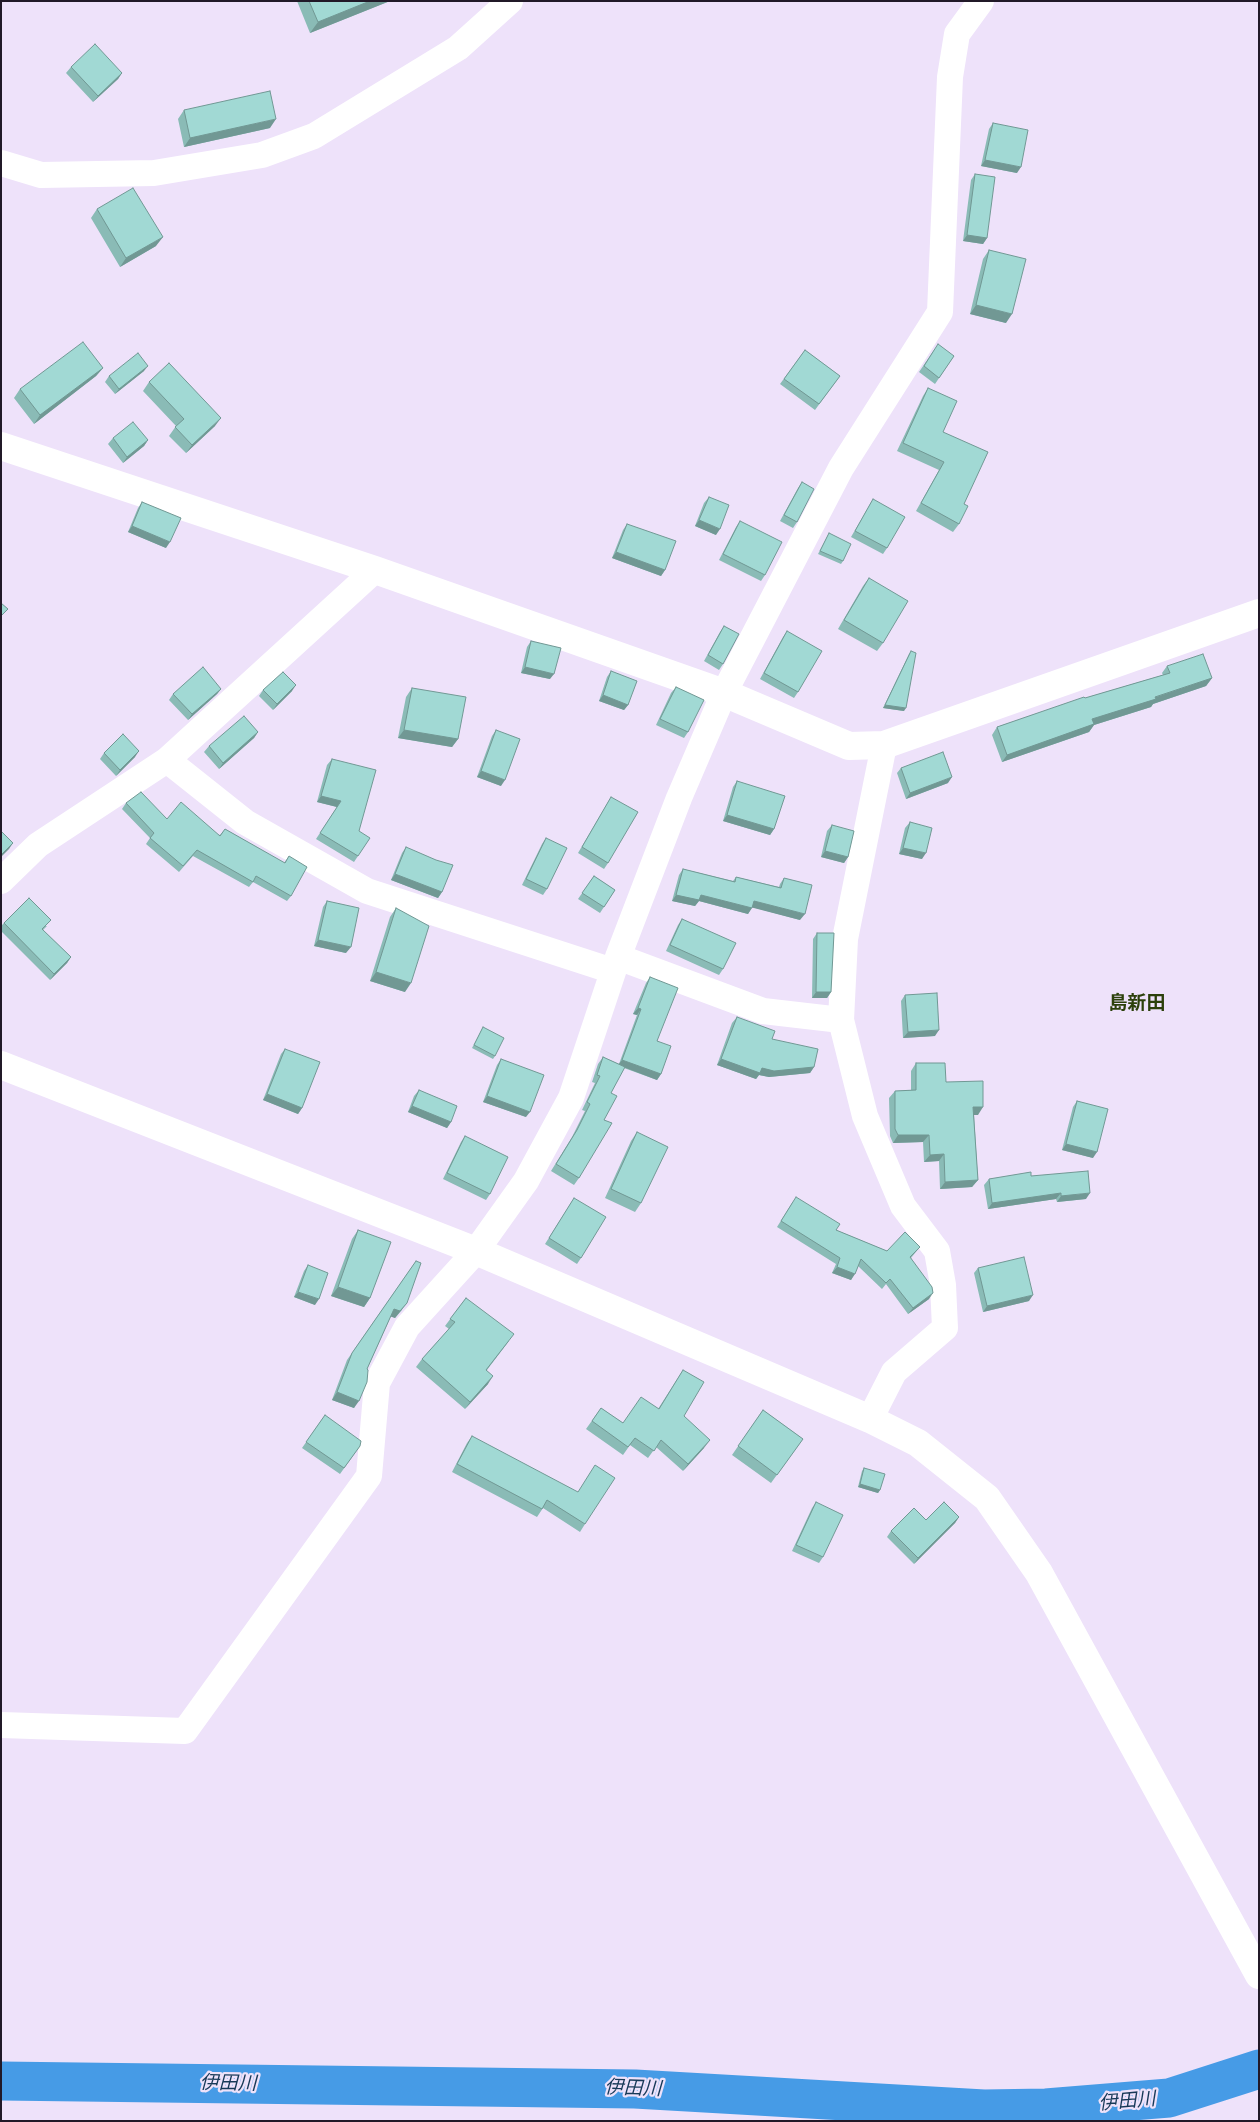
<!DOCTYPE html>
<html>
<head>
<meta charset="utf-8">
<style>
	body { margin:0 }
	#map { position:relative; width:1260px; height:2122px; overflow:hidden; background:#eee2fa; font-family:"Varela Round",sans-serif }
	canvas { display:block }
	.frame { position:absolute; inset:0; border:2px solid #211928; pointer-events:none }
</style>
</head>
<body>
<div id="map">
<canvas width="1260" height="2122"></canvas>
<div class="frame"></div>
</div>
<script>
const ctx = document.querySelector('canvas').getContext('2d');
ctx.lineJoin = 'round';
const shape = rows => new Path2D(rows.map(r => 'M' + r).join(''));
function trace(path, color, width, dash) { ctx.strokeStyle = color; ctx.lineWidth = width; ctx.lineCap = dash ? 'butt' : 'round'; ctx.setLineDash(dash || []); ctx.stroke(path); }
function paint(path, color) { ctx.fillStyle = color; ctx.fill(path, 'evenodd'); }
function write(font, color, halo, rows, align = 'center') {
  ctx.font = font + ' "Varela Round","Noto Sans JP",sans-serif'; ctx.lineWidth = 4.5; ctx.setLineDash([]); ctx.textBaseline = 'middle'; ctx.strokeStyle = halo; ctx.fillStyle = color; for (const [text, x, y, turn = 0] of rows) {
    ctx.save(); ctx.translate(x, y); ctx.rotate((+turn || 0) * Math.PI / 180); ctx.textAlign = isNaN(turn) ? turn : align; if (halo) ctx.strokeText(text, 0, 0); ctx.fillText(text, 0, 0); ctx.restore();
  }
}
trace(shape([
	[1,2081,635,2089,984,2109,1046,2108,1169,2098,1259,2069]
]), '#469be6', 39);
trace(shape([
	[1,163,41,175,154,173,262,155,314,136,458,48,510,1],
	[167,760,245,822,367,891,613,971],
	[1,881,38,845,167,760,375,570],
	[618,957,763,1011,841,1020],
	[870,1419,894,1372,945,1328,943,1285,937,1251,903,1206,865,1116,841,1020,845,939,884,745],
	[1,1725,185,1731,369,1476,377,1383,407,1327,476,1251,526,1181,571,1098,618,957,679,798,724,693,841,468,940,312,950,77,957,34,981,1]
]), '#fff', 26);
trace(shape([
	[1,446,375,570,724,693,849,746,884,745,1259,613],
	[1,1065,476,1251,870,1419,918,1443,987,1498,1039,1573,1259,1975]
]), '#fff', 28);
paint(shape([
	[297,1,390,1,310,33],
	[71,67,122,73,118,79,93,102,66,73],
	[184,110,270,128,184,147,178,119],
	[993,123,1017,173,981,166,989,129],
	[975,174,987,238,983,244,963,241,971,180],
	[97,209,156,246,120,267,91,218],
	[989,250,1006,323,970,314,983,259],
	[805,350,840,376,815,410,780,384],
	[934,350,954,356,935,384,919,372],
	[103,368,96,376,34,424,14,398,20,389],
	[144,371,115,394,105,382,109,376],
	[149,382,215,426,186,453,169,436,176,426,143,391],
	[928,388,943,432,964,504,959,524,953,532,916,511,939,470,897,451,923,396],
	[113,438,148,440,144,446,123,463,108,444],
	[802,482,797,522,793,528,780,521,798,488],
	[709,497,716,535,695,526,704,503],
	[873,499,887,548,883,554,851,537],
	[142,502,166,548,128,532,138,508],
	[740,521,765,575,761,581,719,560,736,527],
	[627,524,665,570,661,576,612,558,623,530],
	[829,533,843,561,841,564,818,554],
	[869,578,883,643,877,651,838,629,863,586],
	[724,626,723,664,719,670,704,661,720,632],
	[787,631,798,692,794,698,760,679,783,637],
	[531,641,550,679,521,673,527,647],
	[911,651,904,711,883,708,909,654],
	[1167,666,1212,678,1206,686,1153,704,1151,707,1094,725,1089,732,1002,762,992,735,997,727,1085,698,1163,675,1162,673],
	[611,671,628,705,624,710,599,701,607,677],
	[676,687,688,732,684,738,656,725,671,693],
	[412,688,458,739,452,747,398,738,406,697],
	[221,689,217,694,188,720,169,700,173,694],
	[263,690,292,691,273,710,259,696],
	[496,730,501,786,477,777,492,736],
	[258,732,254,738,219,769,204,752,209,746],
	[104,753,135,757,116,776,100,759],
	[332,759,359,831,358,856,354,862,316,839,337,807,317,802,327,765],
	[901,768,948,783,906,799,897,773],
	[737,781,774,829,770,835,723,821,733,787],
	[611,797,608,863,604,869,578,853],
	[126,803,167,819,220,835,225,829,284,863,289,856,291,896,287,901,253,882,249,887,193,856,179,872,146,844,150,838,122,809],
	[910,822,922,859,899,854,905,828],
	[832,825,848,857,844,863,821,857,827,831],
	[546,838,547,889,543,895,522,885,542,844],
	[406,847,442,892,438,898,391,880,402,853],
	[683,869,733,881,736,877,779,887,780,884,784,878,800,920,752,907,748,914,699,901,695,906,672,901,679,875],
	[594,876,615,890,600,913,578,899],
	[327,901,346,953,314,946,323,907],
	[396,908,405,992,370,981,390,917],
	[682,919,723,969,719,975,666,951,678,925],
	[4,923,47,926,43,930,71,957,67,963,50,980,1,931,1,926],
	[817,933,831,992,827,998,812,998,813,939],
	[650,977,661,1074,657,1080,624,1068,611,1093,604,1120,579,1178,574,1185,551,1171,572,1137,585,1111,582,1110,595,1083,592,1082,598,1064,603,1057,619,1064,637,1015,633,1014,646,983],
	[905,995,935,1036,903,1038,901,1001],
	[737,1017,772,1039,814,1067,810,1073,769,1077,759,1075,756,1079,717,1065,732,1023],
	[483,1027,495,1056,493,1059,472,1048],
	[285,1049,302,1108,298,1114,263,1100,281,1054],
	[501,1059,526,1117,483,1102,497,1065],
	[916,1063,946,1082,978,1115,974,1115,978,1180,972,1187,940,1189,939,1161,924,1162,923,1142,893,1143,890,1136,889,1098,895,1091,911,1090,911,1071],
	[419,1090,451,1122,447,1128,408,1112,414,1096],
	[1077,1101,1093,1158,1062,1150,1073,1107],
	[637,1132,641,1203,635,1212,605,1198,631,1141],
	[465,1136,490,1194,486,1200,443,1179,461,1142],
	[1031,1176,1086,1199,1057,1202,1056,1199,988,1209,984,1185,989,1179],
	[574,1198,581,1258,577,1264,545,1244],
	[792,1203,836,1230,887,1251,920,1247,911,1258,929,1299,908,1314,886,1284,882,1289,858,1266,851,1280,832,1273,836,1264,777,1227],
	[358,1230,370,1298,364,1307,331,1296,352,1239],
	[416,1261,402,1310,395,1318,391,1316,367,1369,354,1408,332,1400,347,1360],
	[308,1265,315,1305,294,1297,304,1271],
	[978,1268,1029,1301,983,1312,974,1273],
	[466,1298,509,1341,487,1370,488,1384,465,1409,416,1367,422,1359,449,1329,445,1326],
	[683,1370,684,1416,704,1448,683,1471,656,1447,648,1458,630,1445,623,1455,586,1429,601,1408,623,1423,658,1409],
	[763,1410,803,1439,771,1483,732,1455],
	[325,1415,360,1446,340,1474,302,1448],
	[472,1436,585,1524,580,1532,543,1508,537,1517,452,1472,467,1443],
	[864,1468,880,1490,878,1493,858,1487,862,1471],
	[816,1502,823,1557,819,1563,792,1551,812,1508],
	[959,1517,955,1523,914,1564,887,1537,891,1531,926,1520]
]), '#8abbb6');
paint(shape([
	[370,1,390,1,310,33,318,22],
	[122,73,118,79,93,102,98,96],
	[276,119,270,128,184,147,190,138],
	[985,160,1021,167,1017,173,981,166],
	[967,235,987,238,983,244,963,241],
	[163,237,156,246,120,267,126,258],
	[976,305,1012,314,1006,323,970,314],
	[148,366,144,371,115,394,119,389],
	[103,368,96,376,34,424,40,415],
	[221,418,215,426,186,453,192,445],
	[148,440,144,446,123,463,127,457],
	[699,520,720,529,716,535,695,526],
	[132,526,170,542,166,548,128,532],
	[616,552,665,570,661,576,612,558],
	[525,667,554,674,550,679,521,673],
	[1212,678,1206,686,1153,704,1151,707,1094,725,1089,732,1002,762,1007,755,1092,719],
	[296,685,292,691,273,710,277,704],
	[221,689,217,694,188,720,192,714],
	[603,695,628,705,624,710,599,701],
	[885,705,906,708,904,711,883,708],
	[404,730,458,739,452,747,398,738],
	[258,732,254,738,219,769,223,763],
	[139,751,135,757,116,776,120,770],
	[481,771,505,780,501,786,477,777],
	[952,777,948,783,906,799,910,793],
	[321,796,341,801,337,807,317,802],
	[727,815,774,829,770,835,723,821],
	[13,843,9,849,1,857,1,855],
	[903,848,926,853,922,859,899,854],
	[825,851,848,857,844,863,821,857],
	[395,874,442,892,438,898,391,880],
	[676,895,701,895,752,908,748,914,699,901,695,906,672,901],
	[754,901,805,914,800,920,750,907],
	[318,940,351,947,346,953,314,946],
	[71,957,67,963,50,980,54,974],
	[376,972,411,983,405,992,370,981],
	[816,992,831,992,827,998,812,998],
	[638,1008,641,1009,637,1015,633,1014],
	[939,1030,935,1036,903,1038,908,1032],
	[721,1059,762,1068,814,1067,810,1073,769,1077,759,1075,756,1079,717,1065],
	[622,1060,661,1074,657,1080,618,1065],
	[267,1094,302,1108,298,1114,263,1100],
	[487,1096,530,1112,526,1117,483,1102],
	[412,1106,451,1122,447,1128,408,1112],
	[973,1107,983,1107,978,1115,968,1115],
	[898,1135,929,1135,923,1142,893,1143],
	[1066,1144,1097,1152,1093,1158,1062,1150],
	[944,1154,939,1161,924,1162,930,1155],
	[978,1180,972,1187,940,1189,945,1182],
	[1061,1193,1056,1199,988,1209,992,1203],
	[1090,1193,1086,1199,1057,1202,1061,1196],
	[837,1267,855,1274,851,1280,832,1273],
	[338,1287,370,1298,364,1307,331,1296],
	[298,1292,319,1299,315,1305,294,1297],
	[933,1293,929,1299,908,1314,913,1308],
	[1033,1295,1029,1301,983,1312,987,1306],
	[407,1303,395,1318,389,1316,394,1309],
	[493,1376,488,1384,465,1409,470,1402],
	[337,1392,359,1401,354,1408,332,1400],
	[710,1440,704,1448,683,1471,688,1464],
	[860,1484,880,1490,878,1493,858,1487],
	[959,1517,955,1523,914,1564,918,1558]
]), '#719894');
const building = shape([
	[309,1,370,1,318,22,309,1],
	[95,44,122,73,98,96,71,67,95,44],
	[270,91,276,119,190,138,184,110,270,91],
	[993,123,1028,130,1021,167,985,160,993,123],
	[975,174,995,177,987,238,967,235,975,174],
	[133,188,163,237,126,258,97,209,133,188],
	[989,250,1026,259,1012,314,976,305,989,250],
	[83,342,103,368,40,415,20,389,83,342],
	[938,344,954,356,939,378,924,366,938,344],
	[805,350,840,376,819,404,784,379,805,350],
	[138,353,148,366,119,389,109,376,138,353],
	[169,363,221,418,192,445,175,427,184,419,149,382,169,363],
	[928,388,957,401,943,432,988,452,964,504,968,506,959,524,921,503,944,462,903,443,928,388],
	[133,422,148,440,127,457,113,438,133,422],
	[802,482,814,489,797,522,784,515,802,482],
	[709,497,729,505,720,529,699,520,709,497],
	[873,499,905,517,887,548,855,531,873,499],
	[142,502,181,518,170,542,132,526,142,502],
	[740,521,782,542,765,575,723,554,740,521],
	[627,524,676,541,665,570,616,552,627,524],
	[829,533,851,544,843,561,820,551,829,533],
	[869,578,908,601,883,643,844,620,869,578],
	[1,603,8,609,1,616,1,603],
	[724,626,739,634,723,664,708,655,724,626],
	[787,631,822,651,798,692,764,673,787,631],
	[531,641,561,648,554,674,525,667,531,641],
	[911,651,916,653,906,708,885,705,911,651],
	[1203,654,1212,678,1155,697,1156,699,1092,719,1094,724,1007,755,997,727,1084,697,1085,698,1170,673,1167,666,1203,654],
	[203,667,221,689,192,714,173,694,203,667],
	[611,671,637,681,628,705,603,695,611,671],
	[283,672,296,685,277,704,263,690,283,672],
	[676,687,704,700,688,732,660,719,676,687],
	[412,688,466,697,458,739,404,730,412,688],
	[244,716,258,732,223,763,209,746,244,716],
	[496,730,520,739,505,780,481,771,496,730],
	[123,734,139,751,120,770,104,753,123,734],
	[943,752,952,777,910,793,901,768,943,752],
	[332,759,376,770,359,831,370,838,358,856,320,833,341,801,321,796,332,759],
	[737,781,785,796,774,829,727,815,737,781],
	[141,792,167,819,181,802,220,836,225,829,285,863,289,856,307,867,291,896,256,876,253,882,197,850,183,866,150,838,154,833,126,803,141,792],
	[611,797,638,812,608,863,582,847,611,797],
	[910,822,932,828,926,853,903,848,910,822],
	[832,825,854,831,848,857,825,851,832,825],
	[1,831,13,843,1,855,1,831],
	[546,838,567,848,547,889,526,879,546,838],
	[406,847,436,860,453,865,442,892,395,874,406,847],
	[683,869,735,882,736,877,781,888,784,878,812,885,805,914,754,901,752,908,701,895,699,900,676,895,683,869],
	[594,876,615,890,604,907,582,893,594,876],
	[29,898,51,920,42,929,71,957,54,974,4,923,29,898],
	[327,901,359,908,351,947,318,940,327,901],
	[396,908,429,926,411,983,376,972,396,908],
	[682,919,736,943,723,969,670,945,682,919],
	[817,933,834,933,831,992,816,992,817,933],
	[650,977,678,988,657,1041,671,1046,661,1074,622,1060,641,1009,638,1008,650,977],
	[937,993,939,1030,908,1032,905,995,937,993],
	[737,1017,775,1031,772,1039,818,1049,814,1067,774,1071,762,1068,760,1073,721,1059,737,1017],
	[483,1027,504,1038,495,1056,474,1045,483,1027],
	[285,1049,320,1062,302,1108,267,1094,285,1049],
	[603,1057,625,1067,611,1093,617,1096,604,1120,612,1123,579,1178,556,1164,577,1130,590,1104,587,1102,600,1076,597,1075,603,1057],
	[501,1059,544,1075,530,1112,487,1096,501,1059],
	[916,1063,945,1063,946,1082,983,1081,983,1107,973,1107,978,1180,945,1182,944,1154,930,1155,929,1135,898,1135,895,1129,895,1091,916,1090,916,1063],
	[419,1090,457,1106,451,1122,412,1106,419,1090],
	[1077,1101,1108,1109,1097,1152,1066,1144,1077,1101],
	[637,1132,668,1147,641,1203,611,1189,637,1132],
	[465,1136,508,1157,490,1194,447,1173,465,1136],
	[1088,1171,1090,1193,1061,1196,1061,1193,992,1203,989,1179,1031,1172,1031,1176,1088,1171],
	[796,1197,840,1224,836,1230,887,1251,905,1232,920,1247,910,1257,932,1287,933,1293,913,1308,890,1279,886,1283,861,1259,855,1274,837,1267,840,1258,781,1221,796,1197],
	[574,1198,606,1217,581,1258,549,1238,574,1198],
	[358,1230,391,1242,370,1298,338,1287,358,1230],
	[1024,1257,1033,1295,987,1306,978,1268,1024,1257],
	[416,1261,421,1263,407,1303,400,1311,394,1309,367,1369,368,1370,367,1382,359,1401,337,1392,352,1353,416,1261],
	[308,1265,328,1273,319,1299,298,1292,308,1265],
	[466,1298,514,1334,486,1370,493,1376,470,1402,422,1359,455,1322,450,1319,466,1298],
	[683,1370,704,1382,684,1416,710,1440,688,1464,661,1440,654,1451,635,1438,628,1447,592,1421,601,1408,623,1423,641,1397,659,1409,683,1370],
	[763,1410,803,1439,777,1475,738,1446,763,1410],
	[325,1415,361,1441,360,1446,344,1468,306,1442,325,1415],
	[472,1436,578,1492,595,1465,615,1478,585,1524,547,1500,542,1509,457,1464,472,1436],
	[864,1468,885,1474,880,1490,860,1484,864,1468],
	[816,1502,843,1515,823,1557,796,1545,816,1502],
	[944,1502,959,1517,918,1558,891,1531,914,1508,926,1520,944,1502]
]);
paint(building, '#a1d9d4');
trace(building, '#719894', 1);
write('bold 19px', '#2c400b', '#eee2fa', [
	["島新田",1137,1004]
]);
write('italic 19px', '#173958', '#eee2fa', [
	["伊田川",228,2084,1],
	["伊田川",633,2089,2],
	["伊田川",1127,2102,-5]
]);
</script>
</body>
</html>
